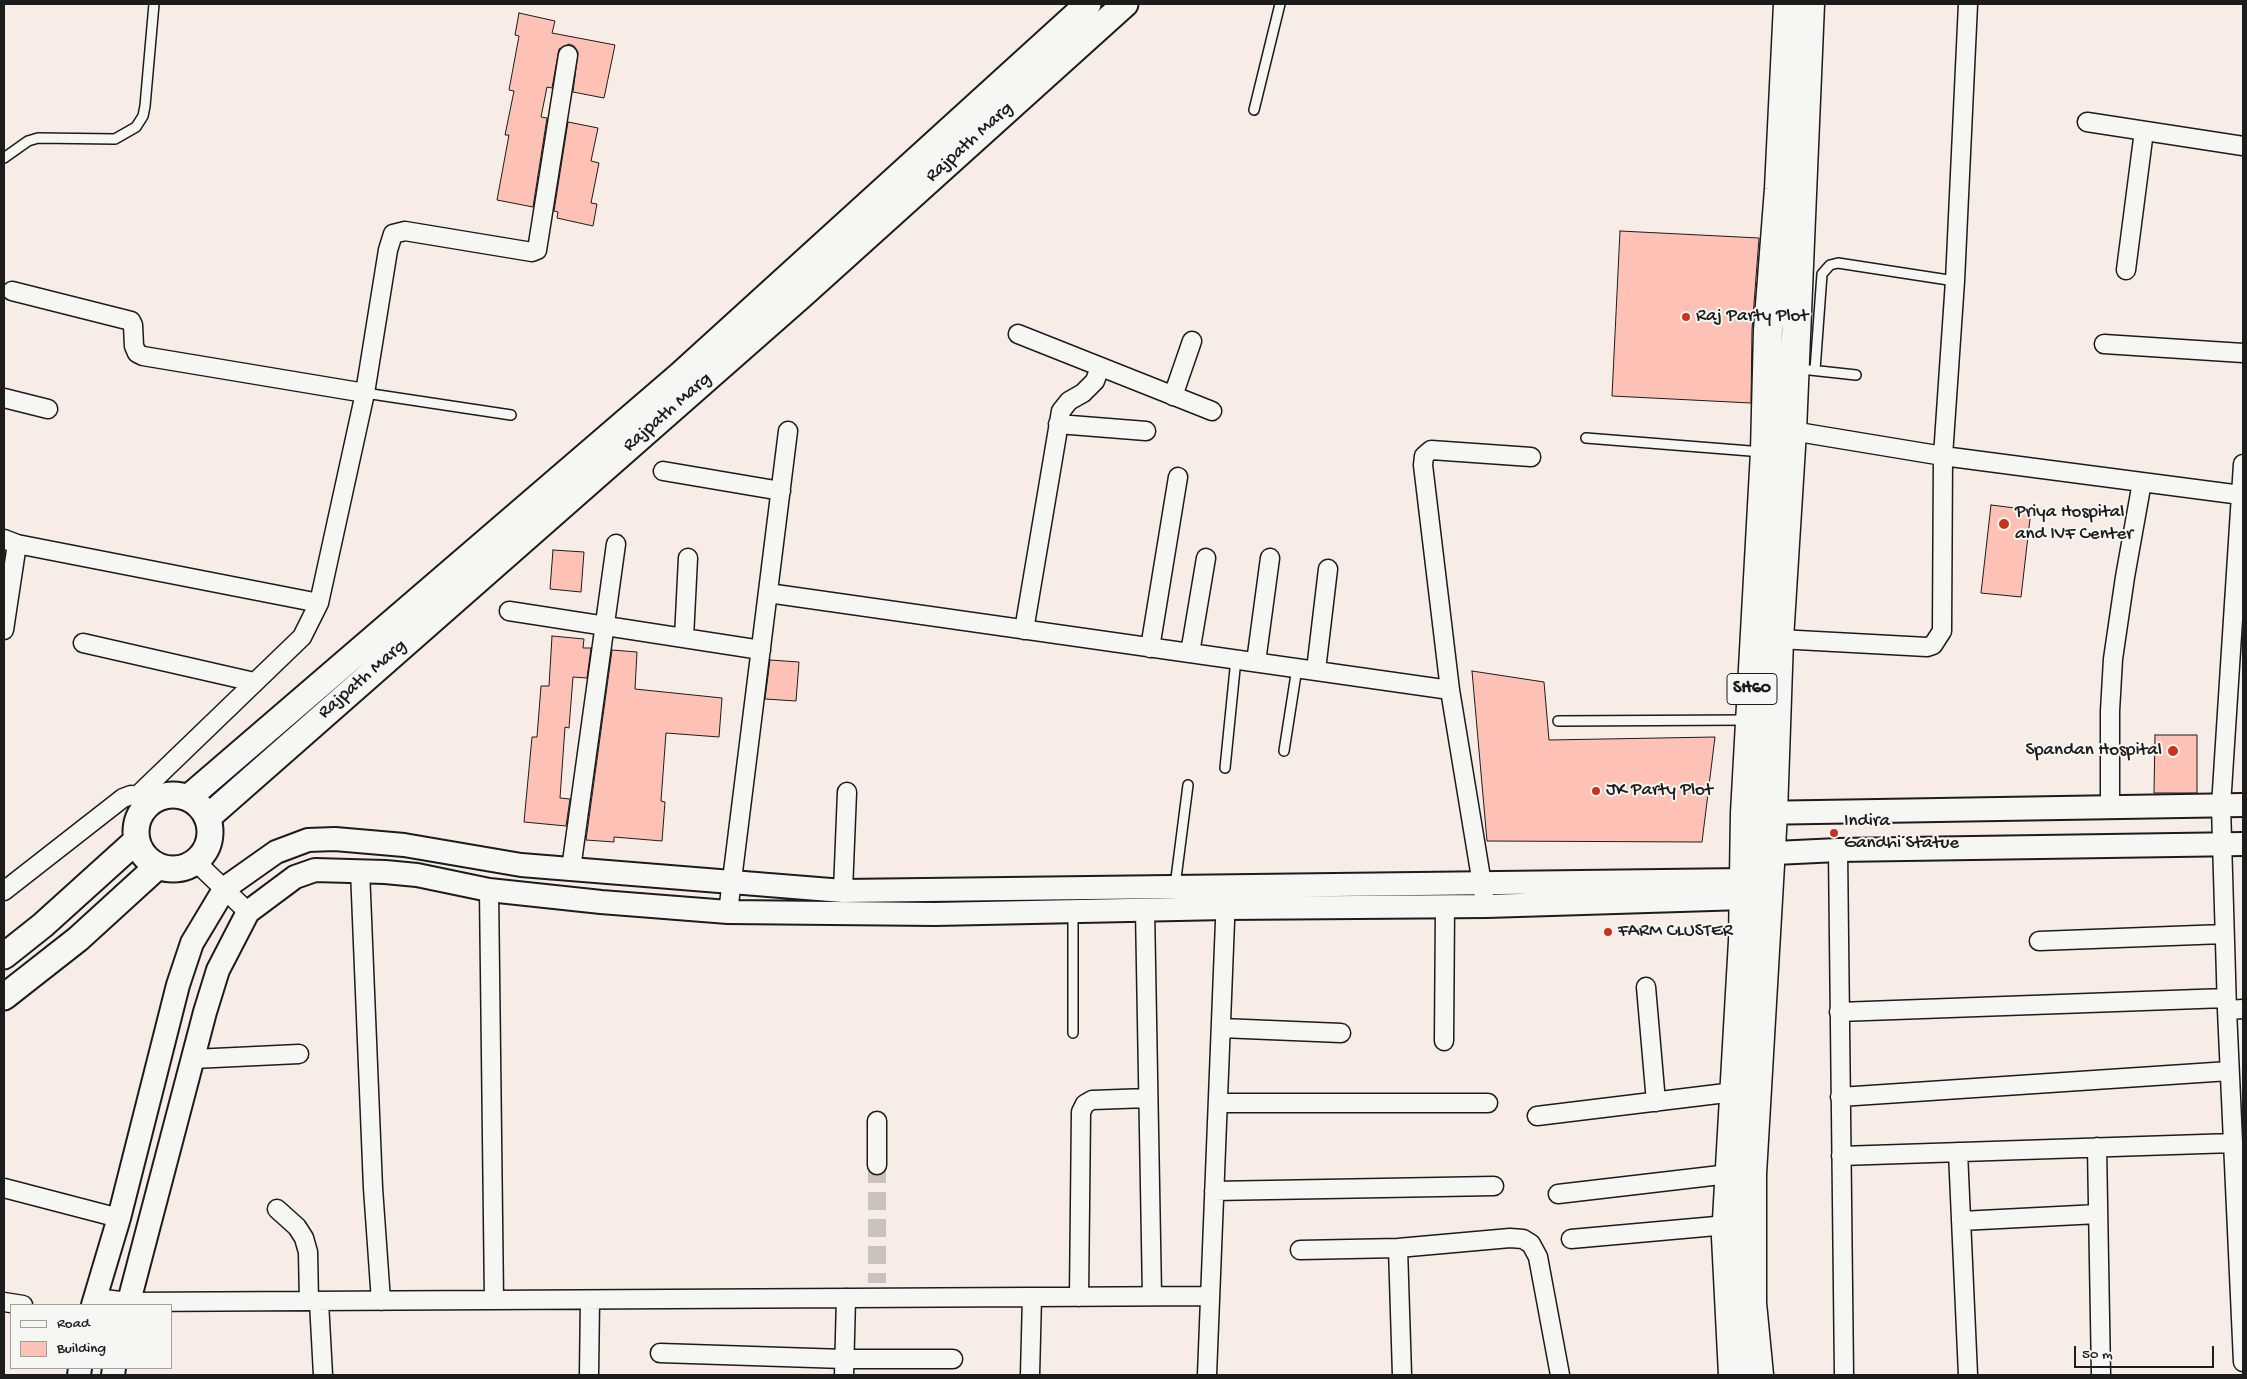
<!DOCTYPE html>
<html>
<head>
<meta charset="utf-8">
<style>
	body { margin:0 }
	#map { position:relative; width:2247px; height:1379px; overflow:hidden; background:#f7ece6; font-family:"Gochi Hand",sans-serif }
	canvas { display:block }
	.frame { position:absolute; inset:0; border:5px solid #1c1c1c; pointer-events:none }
	.legend { position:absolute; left:10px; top:1304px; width:162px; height:65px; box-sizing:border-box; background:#f6f6f2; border:1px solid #9f9f9c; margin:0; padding:6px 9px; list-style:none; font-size:15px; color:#1c1c1c }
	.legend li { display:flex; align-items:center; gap:10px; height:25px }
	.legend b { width:25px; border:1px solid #9f9f9c }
	.scale { position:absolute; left:2074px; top:1346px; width:140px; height:22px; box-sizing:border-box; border:2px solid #1c1c1c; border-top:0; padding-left:6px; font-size:15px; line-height:18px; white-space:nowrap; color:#1c1c1c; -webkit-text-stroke:4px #f6f6f2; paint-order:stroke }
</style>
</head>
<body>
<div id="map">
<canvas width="2247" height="1379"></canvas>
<div class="frame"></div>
<ul class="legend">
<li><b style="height:6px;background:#f6f6f2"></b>Road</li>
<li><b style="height:14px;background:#fdc2b5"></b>Building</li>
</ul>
<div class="scale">50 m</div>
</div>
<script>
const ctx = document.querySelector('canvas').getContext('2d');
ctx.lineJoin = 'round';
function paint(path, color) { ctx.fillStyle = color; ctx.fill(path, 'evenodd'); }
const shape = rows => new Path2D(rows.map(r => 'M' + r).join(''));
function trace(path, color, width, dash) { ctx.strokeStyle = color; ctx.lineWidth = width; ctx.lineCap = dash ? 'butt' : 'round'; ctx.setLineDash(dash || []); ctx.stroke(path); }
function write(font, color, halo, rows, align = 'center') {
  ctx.font = font + ' "Gochi Hand",sans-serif'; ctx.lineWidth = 4; ctx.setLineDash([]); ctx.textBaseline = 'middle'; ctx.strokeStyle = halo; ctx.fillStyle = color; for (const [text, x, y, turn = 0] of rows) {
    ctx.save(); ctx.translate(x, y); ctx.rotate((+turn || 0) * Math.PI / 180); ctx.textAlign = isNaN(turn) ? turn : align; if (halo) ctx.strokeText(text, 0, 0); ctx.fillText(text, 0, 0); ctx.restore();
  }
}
const building = shape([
	[519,13,555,21,552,33,615,45,604,98,573,92,578,52,574,46,569,44,559,49,552,88,547,87,541,117,547,118,533,207,497,200,509,135,505,135,514,91,509,90,519,36,515,35,519,13],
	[568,122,598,128,591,161,599,163,591,203,597,204,593,226,557,218,558,212,554,211,568,122],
	[1620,231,1759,238,1752,330,1751,403,1612,396,1620,231],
	[1991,505,2031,510,2021,597,1981,593,1991,505],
	[553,550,584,552,581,592,550,589,553,550],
	[552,636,584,639,583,648,591,648,587,678,573,677,569,728,565,727,560,798,570,799,566,826,524,822,532,737,537,737,541,686,549,686,552,636],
	[612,650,637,652,635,689,722,698,719,737,666,733,661,801,665,802,662,841,614,837,614,842,586,840,612,650],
	[770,660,799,662,796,701,765,699,770,660],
	[1472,671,1544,682,1549,740,1715,737,1702,842,1487,841,1472,671],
	[2155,735,2197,735,2197,793,2154,793,2155,735]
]);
paint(building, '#fdc2b5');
trace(building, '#1c1c1c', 1);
trace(shape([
	[877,1165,877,1283]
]), '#cbc2be', 18, [18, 9]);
const service = shape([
	[1254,110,1280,4],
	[4,158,28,141,38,138,115,139,136,127,143,116,145,106,154,4],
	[1810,370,1856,375],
	[1815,370,1822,274,1830,265,1838,263,1955,281],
	[365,393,511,415],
	[1586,438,1763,452],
	[1558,721,1748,720],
	[1284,751,1297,668],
	[1225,768,1236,659],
	[1175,886,1188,785],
	[1073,1033,1073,912]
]);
const minor = shape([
	[2087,122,2243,146],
	[2126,270,2144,131],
	[12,291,131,321,133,325,134,346,137,353,143,356,365,393],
	[1018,334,1212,411],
	[2104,344,2243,353],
	[1173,396,1192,341],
	[4,398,48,409],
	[1058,424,1146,431],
	[1792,431,1943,456,2241,495],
	[2243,464,2221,806,2227,1010,2243,1362],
	[663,471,781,491],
	[4,539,17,544,4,630],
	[17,544,319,603],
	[768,593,1450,690],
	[509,611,761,650],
	[1024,630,1061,411,1069,401,1083,393,1095,381,1100,367],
	[684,638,688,558],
	[1779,639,1927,647,1933,645,1942,631,1943,456,1955,281,1968,4],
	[83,643,254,682],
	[1150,648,1178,477],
	[1190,653,1206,558],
	[1256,662,1270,558],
	[1316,670,1328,569],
	[137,796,302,637,319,603,365,393,388,250,393,234,405,231,532,252,537,250,568,55],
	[2110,808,2110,711,2113,659,2125,577,2142,482],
	[1838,850,1844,1375],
	[196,862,248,912],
	[571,869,616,544],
	[360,870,373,1188,381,1301],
	[489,890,494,1300],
	[4,891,123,798,131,795,137,796,148,804],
	[843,891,847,792],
	[1484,896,1450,690,1423,465,1424,456,1431,450,1531,457],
	[1145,910,1152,1296],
	[728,912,788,431],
	[2039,941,2224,934],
	[1646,987,1656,1102],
	[2227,1010,2243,1009],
	[1839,1012,2226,998],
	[1221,1028,1341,1033],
	[1444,1041,1445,906],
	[193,1059,299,1054],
	[1840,1097,2229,1071],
	[1218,1103,1488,1103],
	[1537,1116,1734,1092],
	[2097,1147,2101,1375],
	[1958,1152,1968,1375],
	[1841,1156,2233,1143],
	[877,1165,877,1121],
	[4,1188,119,1218],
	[1214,1191,1494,1186],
	[1558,1194,1729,1174],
	[277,1209,297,1227,304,1238,308,1252,309,1301],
	[1961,1221,2098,1214],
	[1571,1239,1727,1225],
	[1398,1248,1402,1375],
	[1300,1250,1398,1248,1510,1238,1523,1239,1531,1244,1538,1257,1560,1375],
	[1079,1297,1081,1112,1085,1104,1092,1100,1148,1098],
	[95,1298,129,1302,1210,1296],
	[4,1302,23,1305],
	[319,1302,323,1375],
	[660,1353,844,1359,953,1359],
	[589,1375,590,1300],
	[844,1375,846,1298],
	[1030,1375,1032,1297],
	[1207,1375,1226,896]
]);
const tertiary = shape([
	[1756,813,2243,805],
	[1754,854,1838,850,2243,844],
	[93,1305,119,1218,178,985,192,943,225,888,276,852,308,840,335,839,404,845,521,865,843,891,1744,880],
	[128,1305,205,1012,218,970,248,912,295,877,315,870,385,872,417,875,489,890,601,902,728,912,935,914,1226,908,1487,906,1744,898],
	[79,1375,80,1368],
	[113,1375,114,1368]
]);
const secondary = shape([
	'136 832a37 37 0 1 1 74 0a37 37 0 1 1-74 0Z',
	[188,798,680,375,1088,4],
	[207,818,802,295,1125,4],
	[4,956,43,925,136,841],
	[4,997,78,939,158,866]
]);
const primary = shape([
	[1733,1375,1726,1237,1743,941,1745,813,1765,452,1768,330,1779,189,1788,4],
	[1759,1375,1752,1303,1752,1174,1773,813,1779,639,1792,431,1810,4]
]);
trace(service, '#1c1c1c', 12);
trace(minor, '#1c1c1c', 21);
trace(tertiary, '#1c1c1c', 26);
trace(secondary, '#1c1c1c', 29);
trace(primary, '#1c1c1c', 31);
trace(service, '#f6f6f2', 9);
trace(minor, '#f6f6f2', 18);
trace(tertiary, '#f6f6f2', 22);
trace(secondary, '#f6f6f2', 25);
trace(primary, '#f6f6f2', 28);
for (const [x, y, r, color] of [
	[1686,317,5,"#c8321e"],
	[2004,524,6,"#c8321e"],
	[2173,751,6,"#c8321e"],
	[1596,791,5,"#c8321e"],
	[1834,833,5,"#c8321e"],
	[1608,932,5,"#c8321e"]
]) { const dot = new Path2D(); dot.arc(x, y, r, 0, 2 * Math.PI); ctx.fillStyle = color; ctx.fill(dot); trace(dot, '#f6f6f2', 2); }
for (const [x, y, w] of [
	[1752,689,50]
]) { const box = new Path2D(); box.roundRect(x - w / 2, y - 15.5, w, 31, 4); ctx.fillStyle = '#f6f6f2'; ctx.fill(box); trace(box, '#1c1c1c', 1); }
write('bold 18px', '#1c1c1c', null, [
	["SH60",1752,689]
]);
write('19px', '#1c1c1c', '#f6f6f2', [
	["Rajpath Marg",970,143,-42],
	["Rajpath Marg",668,413,-41],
	["Rajpath Marg",363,680,-41]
]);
write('19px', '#1c1c1c', '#f6f6f2', [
	["Raj Party Plot",1696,317],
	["Priya Hospital",2015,513],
	["and IVF Center",2015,535],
	["Spandan Hospital",2162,751,"right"],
	["JK Party Plot",1606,791],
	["Indira",1844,822],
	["Gandhi Statue",1844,844],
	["FARM CLUSTER",1618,932]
], 'left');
</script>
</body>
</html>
